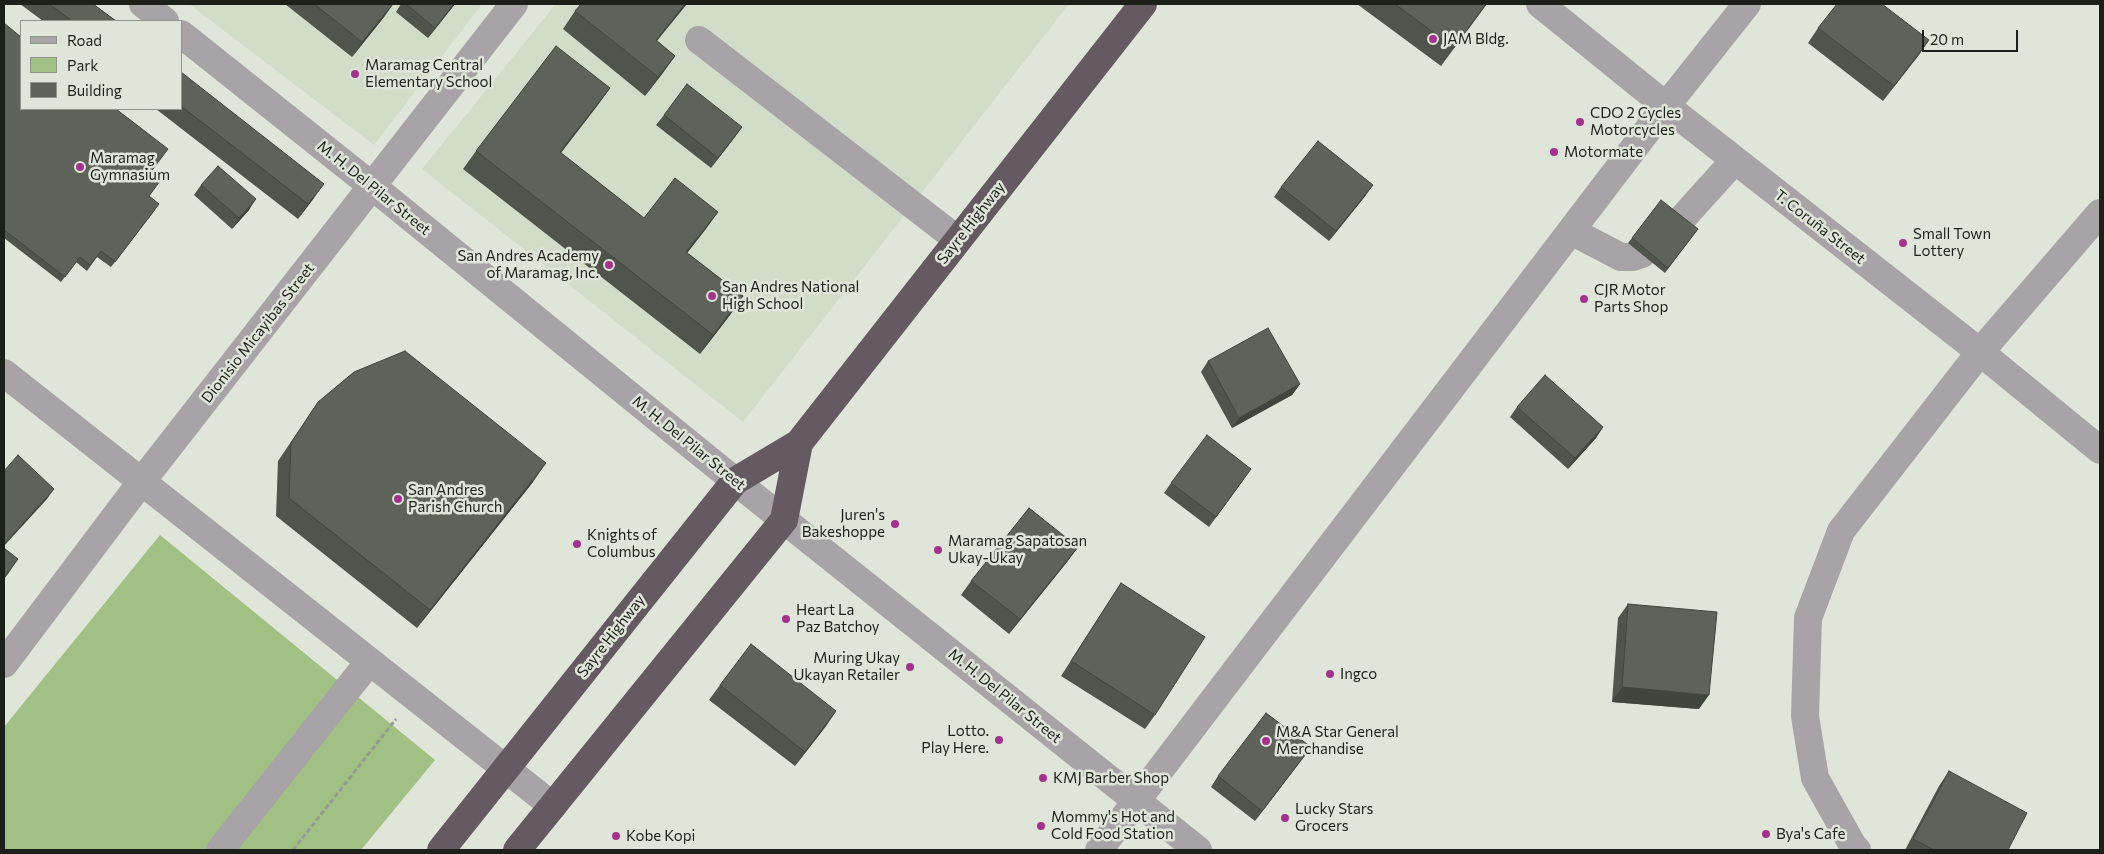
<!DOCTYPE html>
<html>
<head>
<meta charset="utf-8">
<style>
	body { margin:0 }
	#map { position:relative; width:2104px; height:854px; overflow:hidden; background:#dfe6d9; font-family:Commissioner,sans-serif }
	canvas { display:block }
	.frame { position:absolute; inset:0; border:5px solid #1d1f1b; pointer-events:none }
	.legend { position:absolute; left:20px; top:20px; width:162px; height:90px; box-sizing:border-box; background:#dfe6d9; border:1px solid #91968d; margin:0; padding:6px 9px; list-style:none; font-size:15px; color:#1d1f1b }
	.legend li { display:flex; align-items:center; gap:10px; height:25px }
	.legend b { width:25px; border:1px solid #91968d }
	.scale { position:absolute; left:1922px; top:30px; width:96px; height:22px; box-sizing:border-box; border:2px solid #1d1f1b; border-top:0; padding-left:6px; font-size:15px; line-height:18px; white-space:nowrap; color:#1d1f1b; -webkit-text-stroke:4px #dfe6d9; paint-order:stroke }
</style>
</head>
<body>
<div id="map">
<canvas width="2104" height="854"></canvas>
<div class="frame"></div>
<ul class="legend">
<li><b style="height:6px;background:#a8a3a6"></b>Road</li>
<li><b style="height:14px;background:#a0c183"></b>Park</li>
<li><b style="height:14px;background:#5d6358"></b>Building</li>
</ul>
<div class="scale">20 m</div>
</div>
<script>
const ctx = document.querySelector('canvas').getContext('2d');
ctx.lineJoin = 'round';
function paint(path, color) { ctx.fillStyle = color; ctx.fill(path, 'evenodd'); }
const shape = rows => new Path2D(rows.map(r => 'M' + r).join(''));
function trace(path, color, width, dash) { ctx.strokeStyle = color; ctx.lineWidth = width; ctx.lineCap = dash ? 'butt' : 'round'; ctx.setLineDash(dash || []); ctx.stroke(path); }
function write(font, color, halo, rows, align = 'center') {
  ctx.font = font + ' Commissioner,sans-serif'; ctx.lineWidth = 5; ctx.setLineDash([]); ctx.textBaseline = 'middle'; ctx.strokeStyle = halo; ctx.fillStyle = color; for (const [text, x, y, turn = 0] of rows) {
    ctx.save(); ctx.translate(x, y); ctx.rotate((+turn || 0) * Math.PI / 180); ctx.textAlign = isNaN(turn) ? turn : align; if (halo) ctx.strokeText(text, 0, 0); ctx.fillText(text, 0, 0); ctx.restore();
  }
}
paint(shape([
	[189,4,482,4,374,145],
	[556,4,1069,4,743,422,422,169]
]), '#d1dcc9');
paint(shape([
	[160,535,435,760,361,850,4,850,4,727]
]), '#a0c183');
trace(shape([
	[293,850,396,719]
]), '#969b91', 3, [5, 2.5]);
trace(shape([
	[143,4,165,21],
	[1540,4,1666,106,1980,352,2100,450],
	[181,34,372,186,735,481,1198,850],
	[699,40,958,240],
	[1679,222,1735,160],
	[1571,231,1621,257,1633,257,1642,254],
	[4,373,553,806],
	[4,664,142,481,514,4],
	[220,850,369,662],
	[1099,850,1666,106,1747,4],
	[1857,850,1853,846,1815,778,1805,716,1808,618,1841,531,1980,352,2100,213]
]), '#a8a3a6', 28);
trace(shape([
	[441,850,735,481,799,443,1143,4],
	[517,850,784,520,799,443]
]), '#655a62', 28);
paint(shape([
	[20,4,93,4,116,21,43,21],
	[285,4,393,4,384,17,352,57],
	[401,4,455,4,428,38,396,12],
	[1357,4,1487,4,1441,66],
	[575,11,657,41,675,56,662,74,645,96,563,29],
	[4,23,150,174,149,196,155,210,111,267,97,257,87,271,76,262,61,282,4,238],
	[1818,28,1929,40,1883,101,1808,43],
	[181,72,314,198,298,219,156,109,181,109],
	[610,88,597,106,561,153,644,218,718,212,705,230,687,253,743,296,730,315,700,354,463,169,476,151],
	[664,115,742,127,711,168,656,125],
	[201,185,249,210,232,229,194,195],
	[1281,187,1366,195,1329,241,1274,197],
	[1698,229,1665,273,1628,243,1632,238],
	[1208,361,1300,384,1292,395,1232,428,1201,372],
	[318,402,533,482,417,628,276,516,278,461],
	[1517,407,1603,427,1596,438,1568,469,1510,417],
	[1244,479,1209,527,1164,493,1171,483],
	[1078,547,1067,562,1009,634,961,595,971,581],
	[1121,583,1155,715,1145,729,1061,676],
	[1628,604,1699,709,1612,702,1618,618],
	[720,685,836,711,826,726,795,766,709,700],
	[1311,747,1255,821,1211,787,1218,776],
	[1949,771,2008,850,1905,850,1939,786]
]), '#50554c');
paint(shape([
	[393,4,384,17,352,57,362,42],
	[454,4,455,4,428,38,435,28],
	[685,4,687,4,643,58,656,40],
	[1929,40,1919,55,1883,101,1894,86],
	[675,56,662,74,645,96,658,77],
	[610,88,597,106,547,170,560,152],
	[742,127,735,137,711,168,718,158],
	[324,184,314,198,298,219,308,204],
	[1373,185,1366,195,1329,241,1336,231],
	[256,199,249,210,232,229,239,218],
	[718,212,705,230,673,271,686,252],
	[743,296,730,315,700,354,713,335],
	[1300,384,1292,395,1232,428,1239,418],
	[1603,427,1596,438,1568,469,1575,458],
	[546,463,533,482,417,628,430,610],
	[54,489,47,499,4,546,4,544],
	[1078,547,1067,562,1009,634,1020,619],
	[18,559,8,574,4,579,4,577],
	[1622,687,1709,695,1699,709,1612,702],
	[836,711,826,726,795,766,805,752],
	[1311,747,1304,757,1255,821,1262,811]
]), '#41453e');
const building = shape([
	[49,4,93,4,116,21,72,21,49,4],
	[314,4,393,4,362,42,314,4],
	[406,4,454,4,435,28,406,4],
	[581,4,685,4,656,40,675,56,658,77,575,11,581,4],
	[1395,4,1486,4,1454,48,1395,4],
	[1837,4,1882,4,1929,40,1894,86,1818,28,1837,4],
	[4,23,21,37,21,109,116,109,168,149,150,173,160,181,149,196,159,204,115,262,101,251,90,265,80,257,65,277,4,230,4,23],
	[556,46,610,88,560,152,644,218,675,178,718,212,686,252,743,296,713,335,476,151,556,46],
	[181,72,324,184,308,204,181,106,181,72],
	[687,84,742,127,718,158,664,115,687,84],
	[1318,141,1373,185,1336,231,1281,187,1318,141],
	[218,166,256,199,239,218,201,185,218,166],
	[1661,200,1698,229,1668,268,1632,238,1661,200],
	[1268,328,1300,384,1239,418,1208,361,1268,328],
	[405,351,546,463,430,610,289,498,291,443,318,402,354,372,405,351],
	[1545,375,1603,427,1575,458,1517,407,1545,375],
	[1207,435,1251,469,1216,517,1171,483,1207,435],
	[18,455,54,489,4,544,4,471,18,455],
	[1029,508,1078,547,1020,619,971,581,1029,508],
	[4,548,18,559,4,577,4,548],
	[1121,583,1205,637,1155,715,1071,661,1121,583],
	[1628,604,1717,612,1709,695,1622,687,1628,604],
	[751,644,836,711,805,752,720,685,751,644],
	[1266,713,1311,747,1262,811,1218,776,1266,713],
	[1949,771,2027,813,2008,850,1934,850,1913,839,1949,771]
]);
paint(building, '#5d6358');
trace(building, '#41453e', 1);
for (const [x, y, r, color] of [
	[1433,39,5,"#a4328d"],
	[355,74,5,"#a4328d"],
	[1580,122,5,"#a4328d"],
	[1554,152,5,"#a4328d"],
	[80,167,5,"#a4328d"],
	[1903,243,5,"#a4328d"],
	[609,265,5,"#a4328d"],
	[712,296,5,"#a4328d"],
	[1584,299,5,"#a4328d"],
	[398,499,5,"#a4328d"],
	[895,524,5,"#a4328d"],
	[577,544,5,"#a4328d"],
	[938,550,5,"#a4328d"],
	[786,619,5,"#a4328d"],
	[910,667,5,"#a4328d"],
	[1330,674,5,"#a4328d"],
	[999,740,5,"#a4328d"],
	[1266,741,5,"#a4328d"],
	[1043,778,5,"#a4328d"],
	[1285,818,5,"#a4328d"],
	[1041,826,5,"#a4328d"],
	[1766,834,5,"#a4328d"],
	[616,836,5,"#a4328d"]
]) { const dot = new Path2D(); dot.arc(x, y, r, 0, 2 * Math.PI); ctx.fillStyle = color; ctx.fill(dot); trace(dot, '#dfe6d9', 2); }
write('15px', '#1d1f1b', '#dfe6d9', [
	["JAM Bldg.",1443,39],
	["Maramag Central",365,65],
	["Elementary School",365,82],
	["CDO 2 Cycles",1590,113],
	["Motorcycles",1590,130],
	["Motormate",1564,152],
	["Maramag",90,158],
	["Gymnasium",90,175],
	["Small Town",1913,234],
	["Lottery",1913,251],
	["San Andres Academy",599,256,"right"],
	["of Maramag, Inc.",599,273,"right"],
	["San Andres National",722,287],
	["High School",722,304],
	["CJR Motor",1594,290],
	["Parts Shop",1594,307],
	["San Andres",408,490],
	["Parish Church",408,507],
	["Juren's",885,515,"right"],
	["Bakeshoppe",885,532,"right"],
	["Knights of",587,535],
	["Columbus",587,552],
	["Maramag Sapatosan",948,541],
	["Ukay-Ukay",948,558],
	["Heart La",796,610],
	["Paz Batchoy",796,627],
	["Muring Ukay",900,658,"right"],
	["Ukayan Retailer",900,675,"right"],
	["Ingco",1340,674],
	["Lotto.",989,731,"right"],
	["Play Here.",989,748,"right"],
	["M&A Star General",1276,732],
	["Merchandise",1276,749],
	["KMJ Barber Shop",1053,778],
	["Lucky Stars",1295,809],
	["Grocers",1295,826],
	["Mommy's Hot and",1051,817],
	["Cold Food Station",1051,834],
	["Bya's Cafe",1776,834],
	["Kobe Kopi",626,836]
], 'left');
write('15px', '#1d1f1b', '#dfe6d9', [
	["M. H. Del Pilar Street",374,188,39],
	["Sayre Highway",971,223,-52],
	["T. Coruña Street",1820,227,38],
	["Dionisio Micayibas Street",258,333,-52],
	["M. H. Del Pilar Street",689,443,39],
	["Sayre Highway",611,636,-52],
	["M. H. Del Pilar Street",1005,696,39]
]);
</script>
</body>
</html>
